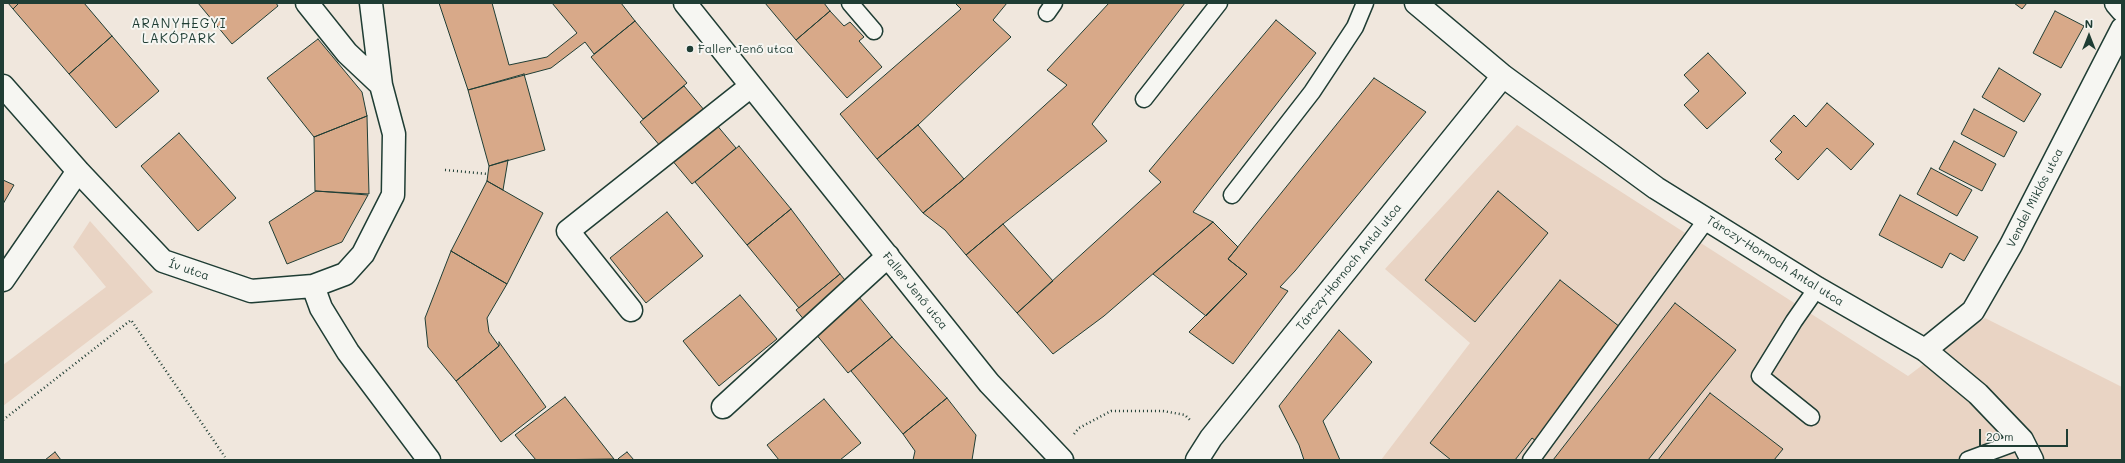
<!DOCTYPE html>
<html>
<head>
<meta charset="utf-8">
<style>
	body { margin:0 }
	#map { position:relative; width:2125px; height:463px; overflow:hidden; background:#f0e7dd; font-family:Mali,sans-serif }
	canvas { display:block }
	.frame { position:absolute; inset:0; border:4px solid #1f3d34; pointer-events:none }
	.north { position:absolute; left:2069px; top:16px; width:40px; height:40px; -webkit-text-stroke:3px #f6f6f2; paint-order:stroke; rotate:0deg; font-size:11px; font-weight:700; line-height:16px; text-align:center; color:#1f3d34 }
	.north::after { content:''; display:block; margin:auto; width:14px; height:18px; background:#1f3d34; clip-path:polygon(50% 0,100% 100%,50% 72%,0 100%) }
	.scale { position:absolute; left:1979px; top:429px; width:89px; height:18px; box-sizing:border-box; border:2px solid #1f3d34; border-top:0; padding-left:5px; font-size:12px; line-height:14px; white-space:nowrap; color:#1f3d34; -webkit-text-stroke:3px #f6f6f2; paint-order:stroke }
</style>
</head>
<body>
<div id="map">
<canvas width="2125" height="463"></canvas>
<div class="frame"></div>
<div class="north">N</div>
<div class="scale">20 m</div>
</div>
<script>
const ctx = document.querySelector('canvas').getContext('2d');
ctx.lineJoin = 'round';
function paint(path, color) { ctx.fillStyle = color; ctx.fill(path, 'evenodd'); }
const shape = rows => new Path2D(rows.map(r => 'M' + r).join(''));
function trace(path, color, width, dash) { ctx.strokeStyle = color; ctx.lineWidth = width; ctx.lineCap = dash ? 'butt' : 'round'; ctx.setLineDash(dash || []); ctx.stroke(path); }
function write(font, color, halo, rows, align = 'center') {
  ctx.font = font + ' Mali,sans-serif'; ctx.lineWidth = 4; ctx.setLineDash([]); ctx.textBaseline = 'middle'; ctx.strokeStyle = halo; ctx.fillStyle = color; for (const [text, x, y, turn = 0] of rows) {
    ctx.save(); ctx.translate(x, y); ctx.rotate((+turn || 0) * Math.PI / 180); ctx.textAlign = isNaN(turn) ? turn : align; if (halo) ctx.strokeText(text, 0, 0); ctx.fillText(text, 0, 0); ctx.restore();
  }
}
paint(shape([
	[1517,125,1908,376,1985,318,2122,387,2122,460,1381,460,1470,343,1385,269],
	[90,221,153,292,3,406,3,365,106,287,73,247]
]), '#e9d4c4');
const building = shape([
	[8,3,19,3,13,9,8,3],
	[19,3,84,3,112,36,69,74,13,9,19,3],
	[198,3,276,3,278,6,232,44,198,3],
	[439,3,492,3,509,65,547,57,577,33,552,3,621,3,635,21,594,54,585,42,551,68,468,90,439,3],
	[765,3,824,3,830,11,796,40,765,3],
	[955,3,1007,3,993,20,1011,37,918,125,877,159,840,114,961,9,955,3],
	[1109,3,1185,3,1092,124,1107,141,1003,224,966,255,945,230,923,213,964,179,1067,85,1047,70,1109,3],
	[2014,3,2027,3,2022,9,2014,3],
	[830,11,844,26,850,22,864,37,859,41,882,67,847,98,796,40,830,11],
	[2055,11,2084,26,2061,68,2033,53,2055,11],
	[1276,20,1316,53,1193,212,1213,222,1104,316,1053,354,1017,313,1161,182,1149,171,1276,20],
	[635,21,687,83,643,119,591,57,635,21],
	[112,36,159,91,116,128,69,74,112,36],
	[318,39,362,92,367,116,314,137,267,78,318,39],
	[1708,53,1746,93,1707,129,1684,105,1699,91,1684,75,1708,53],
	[1999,68,2041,94,2024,122,1982,97,1999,68],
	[524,74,545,150,489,166,468,90,524,74],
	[1374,78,1426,112,1295,271,1280,287,1288,291,1233,364,1189,332,1247,274,1228,259,1374,78],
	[684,86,736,148,692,184,640,122,684,86],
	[1827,103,1874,144,1851,170,1827,148,1798,180,1775,159,1782,152,1770,141,1794,115,1806,127,1827,103],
	[1974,109,2017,132,2004,157,1961,134,1974,109],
	[367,116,369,194,315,191,314,137,367,116],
	[918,125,964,179,923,213,877,159,918,125],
	[179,133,236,198,198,231,141,166,179,133],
	[1954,141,1996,164,1982,191,1939,169,1954,141],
	[739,146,791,209,747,245,695,182,739,146],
	[508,160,503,190,487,181,489,166,508,160],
	[1931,168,1972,190,1957,216,1917,194,1931,168],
	[3,180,14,185,3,204,3,180],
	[487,181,543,213,507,284,451,251,487,181],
	[316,191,368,195,342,242,287,264,269,222,316,191],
	[1498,191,1548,233,1475,322,1425,280,1498,191],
	[1900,195,1978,237,1964,261,1950,253,1942,268,1879,235,1900,195],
	[791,209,840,274,799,308,747,245,791,209],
	[667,212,703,256,646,303,610,258,667,212],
	[1213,222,1238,247,1228,259,1247,274,1206,316,1153,274,1213,222],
	[1003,224,1053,281,1017,313,966,255,1003,224],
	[451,251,507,284,487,318,489,332,499,346,456,381,428,347,425,318,451,251],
	[840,274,892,337,848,373,796,310,840,274],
	[1560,280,1620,327,1536,441,1532,438,1515,460,1451,460,1430,443,1560,280],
	[740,295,777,339,719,386,683,341,740,295],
	[1675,303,1736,350,1648,460,1553,460,1675,303],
	[1339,330,1372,362,1323,421,1340,460,1304,460,1299,445,1279,406,1339,330],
	[892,337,947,398,903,434,851,371,892,337],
	[499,342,546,407,501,442,456,381,499,346,499,342],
	[1710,393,1783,449,1774,460,1658,460,1710,393],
	[565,397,614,459,536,460,515,435,565,397],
	[947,398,976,435,972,460,913,460,915,451,903,434,947,398],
	[824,399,861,443,840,460,779,460,767,445,824,399],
	[55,452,61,460,45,460,55,452],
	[627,452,634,460,617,460,619,458,627,452]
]);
paint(building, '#d8a989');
trace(building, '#1f3d34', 1);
const service = shape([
	[850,3,874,31],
	[1047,13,1054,3],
	[1144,99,1219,3],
	[1232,195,1312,92,1355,27,1365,3],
	[1811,417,1760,376,1794,321,1817,288],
	[1531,460,1707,219],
	[1968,460,2022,440]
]);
const minor = shape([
	[307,3,347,53,381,85],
	[685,3,989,383,1062,460],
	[1416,3,1503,76,1656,188,1817,288,1925,350,1978,394,2022,440,2032,460],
	[2116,3,2122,10],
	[3,86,78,171,163,261,251,291,313,286,345,274,363,254,393,195,394,134,381,85,371,3],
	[3,280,78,171],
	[313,286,321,308,348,352,429,460],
	[631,310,568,231,751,86],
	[1925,350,1973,311,2011,245,2122,29],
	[723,407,888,256],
	[1197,460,1211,438,1503,76]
]);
trace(service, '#1f3d34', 19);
trace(minor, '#1f3d34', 25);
trace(shape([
	[445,170,488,174],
	[3,420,131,320,225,457],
	[1074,434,1079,428,1111,411,1163,411,1185,415,1191,421]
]), '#1f3d34', 2.5, [1, 3]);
trace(service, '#f6f6f2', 16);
trace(minor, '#f6f6f2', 22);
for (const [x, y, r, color] of [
	[690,49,4,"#1f3d34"]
]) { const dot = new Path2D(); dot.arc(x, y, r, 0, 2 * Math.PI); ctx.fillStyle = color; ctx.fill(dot); trace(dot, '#f6f6f2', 1.5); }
write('12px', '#1f3d34', '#f6f6f2', [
	["Faller Jenő utca",698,49]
], 'left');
write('12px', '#1f3d34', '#f6f6f2', [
	["Vendel Miklós utca",2035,198,-63],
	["Tárczy-Hornoch Antal utca",1775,261,32],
	["Tárczy-Hornoch Antal utca",1349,267,-51],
	["Ív utca",189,270,19],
	["Faller Jenő utca",915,291,51]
]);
ctx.letterSpacing = '1px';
write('13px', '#1f3d34', '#f6f6f2', [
	["ARANYHEGYI",179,24],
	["LAKÓPARK",179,39]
]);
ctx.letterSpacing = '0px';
</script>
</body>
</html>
